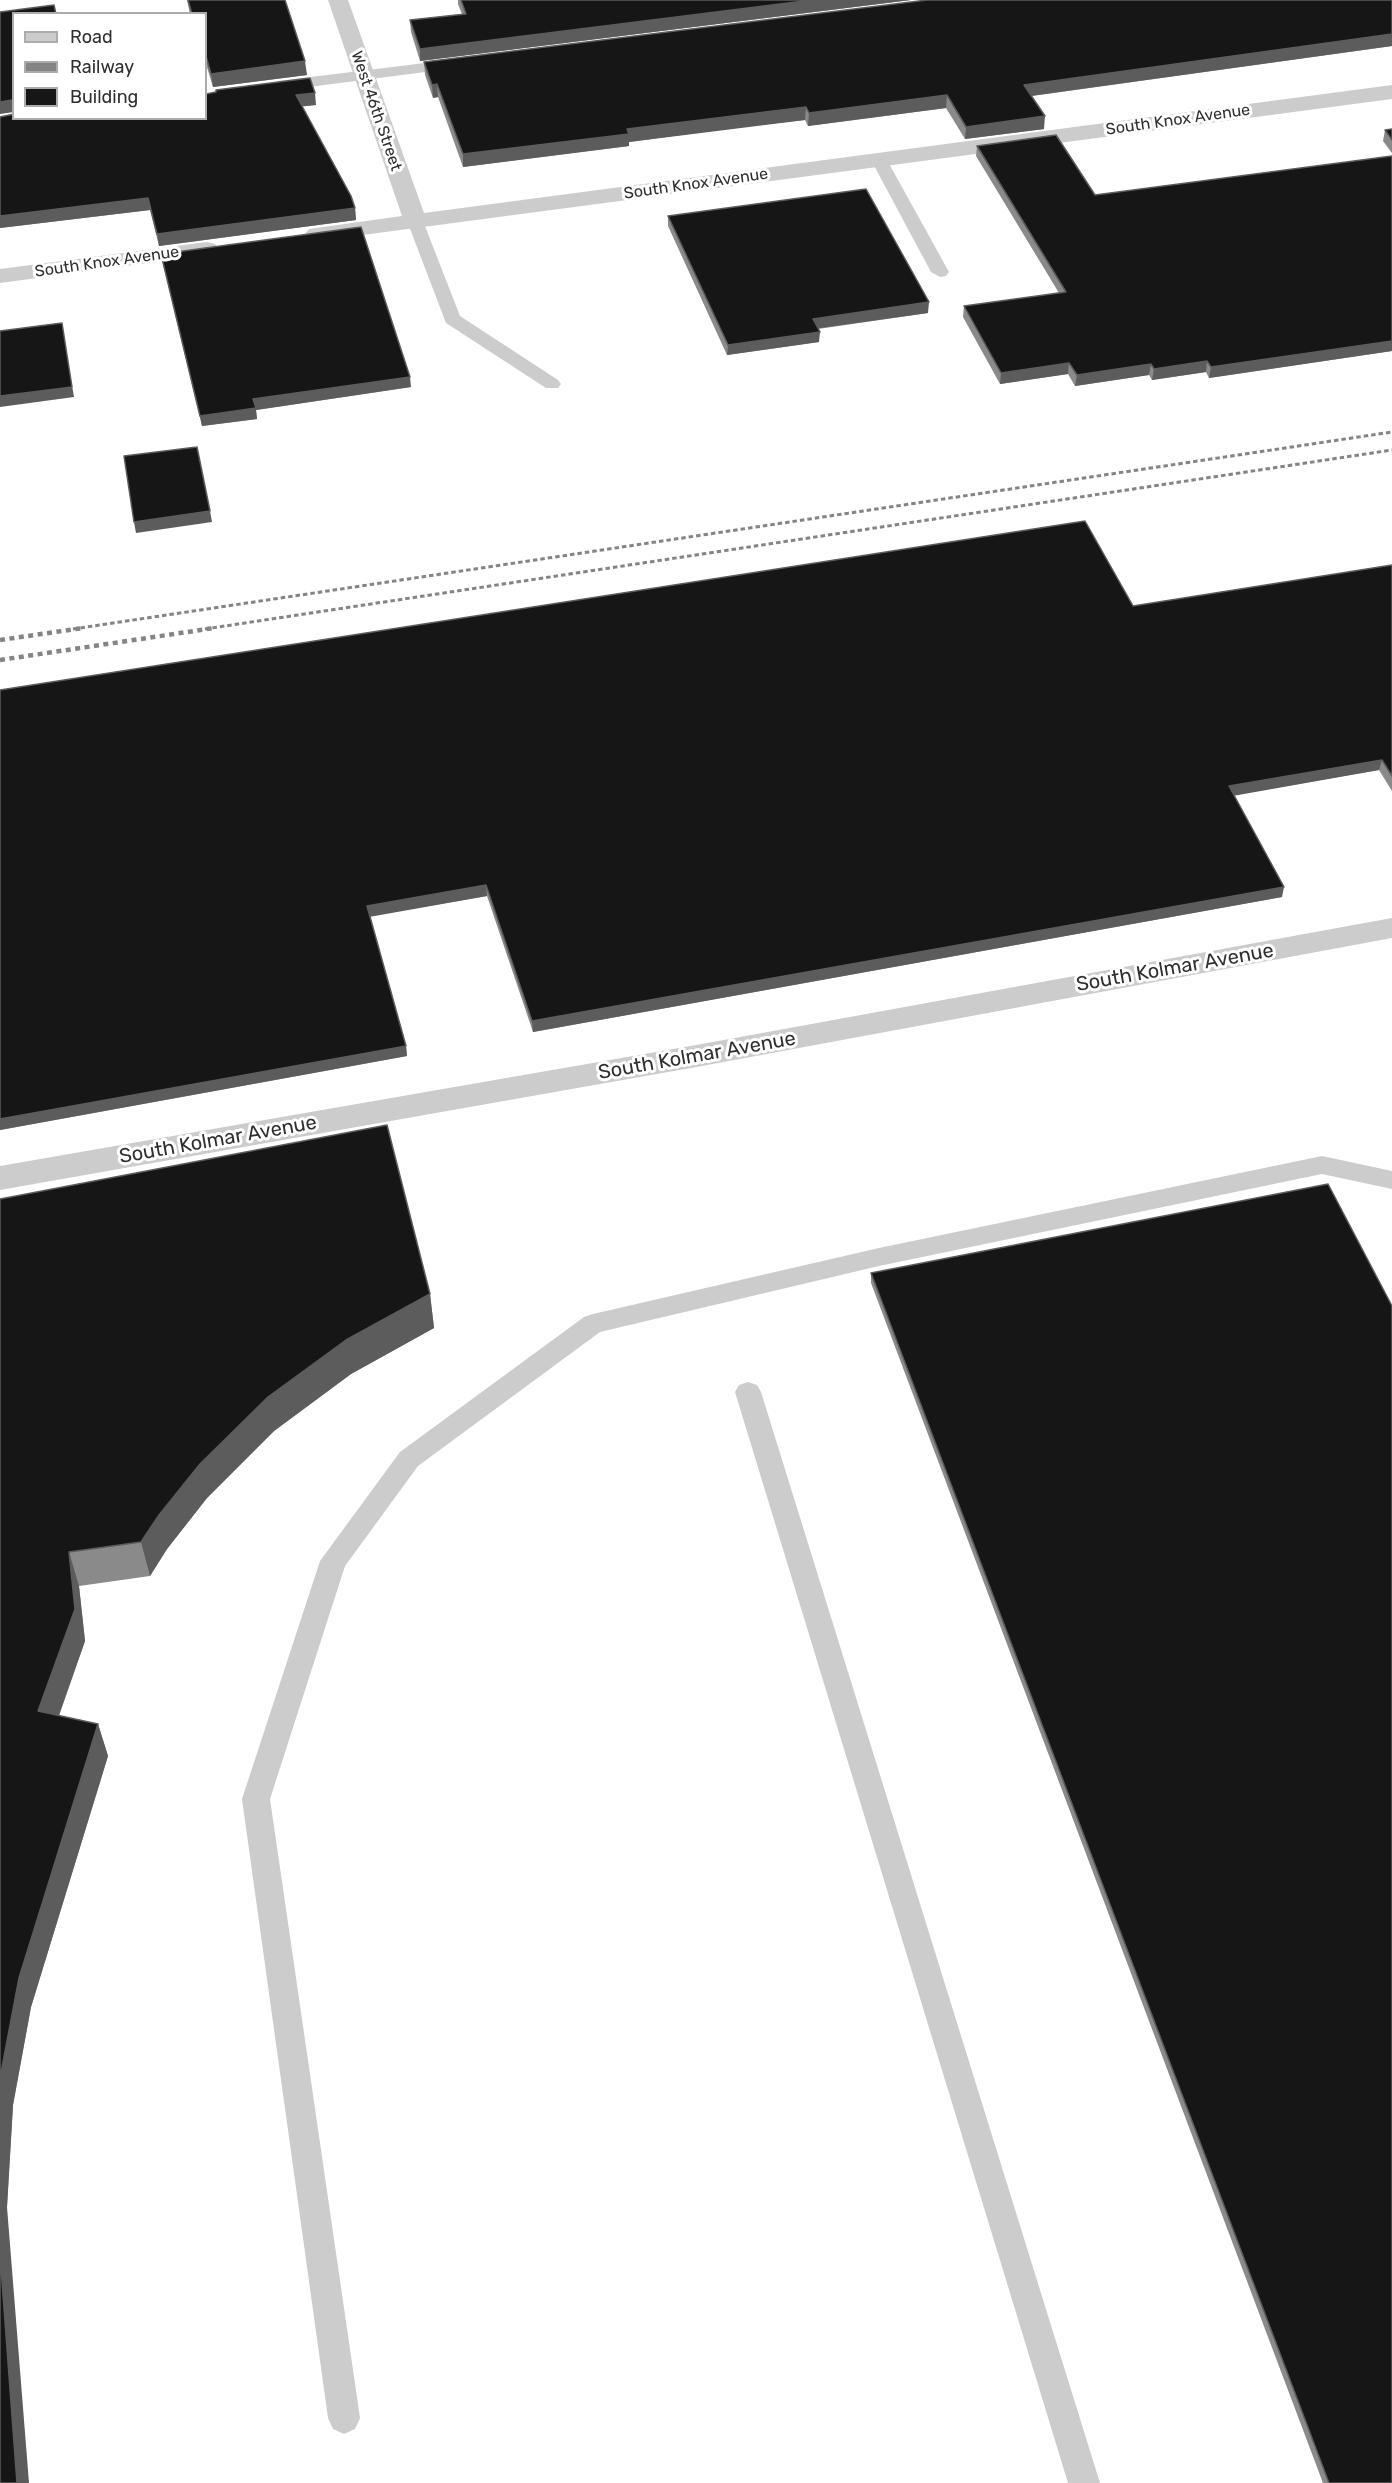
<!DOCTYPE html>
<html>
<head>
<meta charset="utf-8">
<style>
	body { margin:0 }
	#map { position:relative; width:1392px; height:2483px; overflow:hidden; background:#fff; font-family:Rubik,sans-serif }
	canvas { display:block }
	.legend { position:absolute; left:12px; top:12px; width:195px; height:108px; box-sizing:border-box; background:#fff; border:2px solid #acacac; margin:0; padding:8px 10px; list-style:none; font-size:18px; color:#2f2f2f }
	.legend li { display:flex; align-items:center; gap:12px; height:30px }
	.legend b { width:30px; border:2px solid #acacac }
</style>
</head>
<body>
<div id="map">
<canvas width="1392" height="2483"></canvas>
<ul class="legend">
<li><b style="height:8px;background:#ccc"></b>Road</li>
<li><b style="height:8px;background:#848484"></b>Railway</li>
<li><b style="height:16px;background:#161616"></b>Building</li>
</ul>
</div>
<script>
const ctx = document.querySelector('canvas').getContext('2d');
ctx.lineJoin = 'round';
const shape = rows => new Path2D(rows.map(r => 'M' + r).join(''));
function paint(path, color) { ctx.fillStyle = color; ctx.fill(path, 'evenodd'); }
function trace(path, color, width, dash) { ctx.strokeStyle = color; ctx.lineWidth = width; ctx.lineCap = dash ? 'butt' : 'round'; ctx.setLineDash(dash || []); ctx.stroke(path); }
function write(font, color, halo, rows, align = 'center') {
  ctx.font = font + ' Rubik,sans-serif'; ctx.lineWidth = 6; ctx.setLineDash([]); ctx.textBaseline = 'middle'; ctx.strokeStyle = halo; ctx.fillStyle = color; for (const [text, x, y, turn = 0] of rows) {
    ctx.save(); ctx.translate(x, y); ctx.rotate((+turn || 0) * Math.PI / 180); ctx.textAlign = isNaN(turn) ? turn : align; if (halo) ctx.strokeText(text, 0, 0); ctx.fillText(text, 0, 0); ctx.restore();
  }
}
paint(shape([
	[458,59,464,61,466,64,464,67,278,91,270,86,278,81,458,59],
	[879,155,887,160,949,272,946,276,940,277,931,272,871,160,879,155],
	[415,216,423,221,460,316,558,380,561,384,558,388,546,388,446,323,407,221,415,216],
	[1322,1156,1392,1171,1392,1189,1322,1174,879,1266,600,1332,418,1466,345,1566,270,1799,360,2418,355,2429,344,2434,333,2429,328,2418,242,1799,320,1561,400,1452,584,1317,593,1314,879,1248,1322,1156],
	[748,1382,757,1385,761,1392,1100,2483,1068,2483,735,1392,739,1385,748,1382]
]), '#ccc');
paint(shape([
	[328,0,348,0,424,213,1392,85,1392,99,317,241,309,239,305,234,309,229,402,216,328,0],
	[207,242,215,244,219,249,215,254,0,283,0,269,207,242],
	[1392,918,1392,938,702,1066,0,1190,0,1166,702,1044,1392,918]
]), '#ccc');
trace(shape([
	[73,629,1392,432],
	[205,629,1392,450]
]), '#848484', 3, [4.5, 3]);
trace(shape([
	[0,640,83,628],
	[0,660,214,628]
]), '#848484', 4.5, [5, 4.5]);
paint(shape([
	[187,0,285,0,307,75,213,87,206,64,206,14,190,14],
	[458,0,911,0,420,61,411,32,410,20,462,14,458,4],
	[1392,0,1392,46,1032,96,1044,129,965,139,946,108,808,126,805,120,741,127,629,142,629,146,463,167,438,97,433,98,425,75,424,62],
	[206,94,316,105,302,106,355,208,356,220,159,246,150,210,0,228,206,118],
	[1392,129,1392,153,1383,141,1385,130],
	[977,146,1095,195,1392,156,1392,351,1209,378,1206,372,1152,380,1149,375,1075,386,1068,374,1000,384,963,317,964,306,1059,293,976,156],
	[668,216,928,313,818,329,819,342,727,355,668,226],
	[161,254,411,387,256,410,257,419,202,426,163,264],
	[1392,565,1392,791,1379,770,1234,795,1282,897,533,1032,487,896,370,916,406,1046,407,1056,0,1130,0,690,1133,606],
	[0,1199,430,1294,434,1328,351,1374,274,1431,207,1498,167,1549,150,1576,79,1586,85,1641,59,1716,98,1724,108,1756,31,2007,13,2105,7,2207,0,2483],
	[871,1273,1392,2483,1323,2483,871,1283]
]), '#8a8a8a');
paint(shape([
	[812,0,911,0,420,61,420,49],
	[1392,34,1392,46,1023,97,1024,85],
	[305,61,307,75,213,87,211,74],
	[437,84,438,97,433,98,432,85],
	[315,93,316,105,297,107,296,95],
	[947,95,946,108,808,126,809,113],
	[12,100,14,112,0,114,0,102],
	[806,107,805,120,629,142,629,146,463,167,463,154,627,129],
	[1045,116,1044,129,965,139,966,127],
	[148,198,150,210,0,228,0,216],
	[355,208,356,220,159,246,157,234],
	[929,302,928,313,813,329,813,319],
	[820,332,819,342,727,355,728,345],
	[63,334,74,397,0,407,0,396],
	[1392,341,1392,351,1209,378,1211,367],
	[1207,361,1206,372,1152,380,1154,369],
	[1069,363,1068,374,1000,384,1001,373],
	[1151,364,1149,375,1075,386,1077,375],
	[410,377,411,387,256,410,257,419,202,426,200,416,253,399],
	[210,511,212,522,136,533,134,522],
	[1382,760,1379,770,1227,797,1229,786],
	[486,885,487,896,369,917,367,906],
	[1284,887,1282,897,533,1032,532,1021],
	[406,1046,407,1056,0,1130,0,1119],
	[430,1294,434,1328,351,1374,274,1431,207,1498,167,1549,150,1576,141,1542,159,1515,200,1464,268,1397,346,1340],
	[69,1552,79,1586,85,1641,49,1743,38,1711],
	[98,1724,108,1756,31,2007,13,2105,7,2207,29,2483,17,2483,0,2254,0,2076,19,1978]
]), '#5c5c5c');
const building = shape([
	[188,0,285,0,305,61,211,74,206,56,206,14,192,14,188,0],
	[461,0,812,0,420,49,410,20,466,14,461,0],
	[927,0,1392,0,1392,34,1024,85,1045,116,966,127,947,95,809,113,806,107,741,115,627,129,629,134,463,154,437,84,432,85,424,62,927,0],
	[54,5,56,14,14,14,14,104,12,100,0,102,0,12,54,5],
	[310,78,315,93,296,95,351,196,355,208,157,234,148,198,0,216,0,117,14,114,14,118,206,118,206,94,216,92,216,90,310,78],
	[1392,129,1392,140,1385,130,1392,129],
	[1056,135,1095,195,1392,156,1392,341,1211,367,1207,361,1154,369,1151,364,1077,375,1069,363,1001,373,964,306,1066,292,977,146,1056,135],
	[866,189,929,302,813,319,820,332,728,345,668,216,866,189],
	[361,227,410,377,253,399,256,408,200,416,161,254,361,227],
	[62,323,72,387,0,396,0,331,62,323],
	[197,447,210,511,134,522,124,456,197,447],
	[1085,521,1133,606,1392,565,1392,776,1382,760,1229,786,1284,887,532,1021,486,885,367,906,406,1046,0,1119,0,690,1085,521],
	[387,1125,430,1294,346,1340,268,1397,200,1464,159,1515,141,1542,69,1552,75,1609,38,1711,98,1724,19,1978,0,2078,0,1199,387,1125],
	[1328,1184,1392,1306,1392,2483,1329,2483,871,1273,1328,1184],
	[0,2254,17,2483,0,2483,0,2254]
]);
paint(building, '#161616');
trace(building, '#5c5c5c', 1.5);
write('16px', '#2f2f2f', '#fff', [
	["West 46th Street",376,111,71],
	["South Knox Avenue",1178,120,-8],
	["South Knox Avenue",696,184,-8],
	["South Knox Avenue",107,262,-8]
]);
write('20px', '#2f2f2f', '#fff', [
	["South Kolmar Avenue",1175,968,-10],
	["South Kolmar Avenue",697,1056,-10],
	["South Kolmar Avenue",218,1140,-10]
]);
</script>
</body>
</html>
